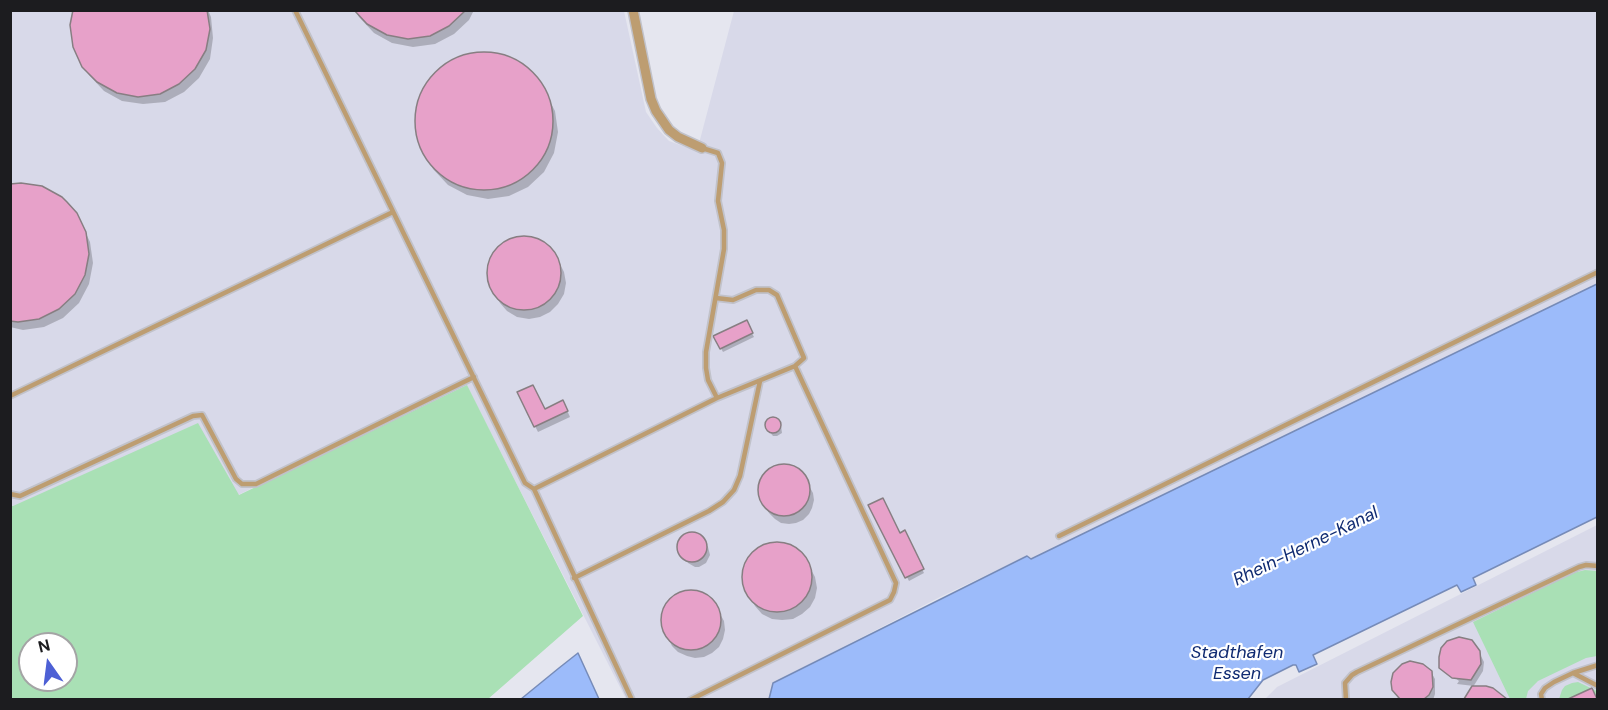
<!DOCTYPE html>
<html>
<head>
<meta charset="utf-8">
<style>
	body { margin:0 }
	#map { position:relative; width:1608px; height:710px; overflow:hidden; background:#e5e6ef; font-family:"DM Sans",sans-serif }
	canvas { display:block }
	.frame { position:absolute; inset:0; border:12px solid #1c1c1f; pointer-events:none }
	.north { position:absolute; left:18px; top:632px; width:60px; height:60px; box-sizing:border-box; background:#fff; border:2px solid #a4a4a5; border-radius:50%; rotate:346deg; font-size:16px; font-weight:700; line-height:24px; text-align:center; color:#1c1c1f }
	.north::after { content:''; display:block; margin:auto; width:21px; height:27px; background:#4d60d5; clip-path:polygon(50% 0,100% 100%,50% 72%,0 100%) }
</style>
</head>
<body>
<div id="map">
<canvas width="1608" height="710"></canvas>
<div class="frame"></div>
<div class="north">N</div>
</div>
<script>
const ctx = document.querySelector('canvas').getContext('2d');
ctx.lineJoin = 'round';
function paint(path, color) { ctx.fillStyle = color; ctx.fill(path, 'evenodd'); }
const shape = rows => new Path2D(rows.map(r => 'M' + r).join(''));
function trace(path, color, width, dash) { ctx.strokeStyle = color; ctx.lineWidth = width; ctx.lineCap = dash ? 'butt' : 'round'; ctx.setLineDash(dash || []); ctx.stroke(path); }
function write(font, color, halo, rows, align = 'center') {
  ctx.font = font + ' "DM Sans",sans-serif'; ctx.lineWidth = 4.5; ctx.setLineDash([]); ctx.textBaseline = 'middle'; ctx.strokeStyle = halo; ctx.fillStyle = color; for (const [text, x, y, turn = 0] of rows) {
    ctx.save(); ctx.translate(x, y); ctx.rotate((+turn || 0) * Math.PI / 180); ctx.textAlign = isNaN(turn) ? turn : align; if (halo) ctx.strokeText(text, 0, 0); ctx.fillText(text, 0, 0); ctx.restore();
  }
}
paint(shape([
	[10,11,624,11,646,112,657,128,669,141,697,151,734,11,1597,11,1597,284,1031,559,1027,556,940,597,773,683,769,699,626,699,467,386,238,495,11,506],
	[1597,525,1597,699,1264,700,1277,687]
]), '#d8d9e9');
paint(shape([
	[467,385,583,616,488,699,11,699,11,506,13,506,198,423,239,495],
	[30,644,66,644,66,680,30,680],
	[1585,570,1597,571,1597,656,1586,658,1538,681,1528,691,1526,699,1510,699,1473,622,1573,573],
	[1578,682,1597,691,1597,699,1592,689,1574,699,1559,699,1562,690,1565,686,1572,683]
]), '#a9e0b5');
const water = shape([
	[1597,284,1597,517,1473,578,1476,585,1461,592,1457,585,1313,655,1317,664,1299,672,1296,665,1293,665,1263,680,1248,699,769,699,773,683,1027,556,1031,559,1597,284],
	[578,653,599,699,521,699,559,668,578,653]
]);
paint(water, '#9cbbfa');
trace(water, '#768bb8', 1.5);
paint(shape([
	[74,10,208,10,211,17,213,38,210,59,199,78,184,92,165,102,143,104,122,101,104,91,89,75,84,66],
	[355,10,474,10,469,20,454,34,435,44,413,47,392,43,374,33,359,17],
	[486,53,507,57,526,67,540,83,555,111,558,132,554,153,544,172,528,187,509,196,488,199,467,195,448,185,433,169,419,141,416,120,420,99,430,80,445,65,465,56],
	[10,185,81,223,90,242,93,263,89,284,79,303,63,318,44,327,23,330,10,327],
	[525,237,536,239,546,244,554,252,564,272,566,283,564,294,558,304,550,312,540,317,529,319,517,317,507,311,500,303,489,283,488,272,490,261,495,251,503,243,514,238],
	[746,322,754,337,723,352,715,337],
	[566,408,570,417,538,432,535,426,545,411],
	[776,419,781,426,782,433,777,436,773,436,767,429,767,422,770,420],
	[785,466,792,467,799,471,804,477,813,493,814,500,812,508,809,514,803,520,796,523,789,524,781,523,775,519,769,513,761,497,759,490,761,482,765,476,770,470],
	[870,505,899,535,906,536,924,573,909,581],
	[690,534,698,535,704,540,708,547,710,555,706,563,699,567,695,567,688,563,680,549,679,545,683,538],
	[778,544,789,546,798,550,805,558,815,577,817,588,815,598,810,607,802,614,793,619,782,620,772,619,762,614,755,606,745,587,744,577,746,566,751,557,758,550,768,545],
	[691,591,700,593,708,597,714,603,724,621,725,630,723,639,719,647,712,653,704,657,695,658,687,656,678,652,672,646,663,628,662,619,663,610,668,602,674,596,682,592],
	[1477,648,1484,662,1483,671,1473,687,1498,693,1502,700,1467,700,1474,686,1457,684,1444,674,1457,684,1459,681,1442,668],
	[1431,672,1435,679,1435,694,1433,700,1399,700,1396,694]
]), '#0003');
const building = shape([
	[73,10,207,10,210,29,206,50,195,69,179,84,160,94,138,97,117,93,97,82,82,67,73,47,70,25,73,10],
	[354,10,466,10,449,26,430,36,408,39,387,35,367,24,354,10],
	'415 121a69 69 0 1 1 138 0a69 69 0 1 1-138 0Z',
	[21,183,42,186,62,197,67,202,77,213,86,232,89,254,85,275,75,294,59,309,39,319,18,322,10,321,10,184,21,183],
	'487 273a37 37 0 1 1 74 0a37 37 0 1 1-74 0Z',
	[747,320,753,333,720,349,713,336,747,320],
	[533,385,545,409,563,400,568,411,534,427,517,392,533,385],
	'765 425a8 8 0 1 1 16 0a8 8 0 1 1-16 0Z',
	'758 490a26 26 0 1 1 52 0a26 26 0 1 1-52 0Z',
	[883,498,900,533,905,530,924,569,905,578,868,505,883,498],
	'677 547a15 15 0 1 1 30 0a15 15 0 1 1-30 0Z',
	'742 577a35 35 0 1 1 70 0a35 35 0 1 1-70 0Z',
	'661 620a30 30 0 1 1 60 0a30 30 0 1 1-60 0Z',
	[1459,637,1472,640,1480,651,1481,664,1471,680,1452,678,1439,668,1439,657,1441,648,1447,641,1459,637],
	[1410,661,1423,664,1432,671,1433,687,1429,695,1424,699,1400,699,1392,690,1391,682,1393,673,1402,664,1410,661],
	[1472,686,1486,686,1493,688,1507,699,1464,699,1472,686],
	[1592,688,1597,699,1568,699,1592,688]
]);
paint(building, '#e7a1c9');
trace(building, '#877e82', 1.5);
const lane = shape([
	[295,10,525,483,534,489,632,700],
	[702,148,718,153,722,163,718,201,724,230,724,249,706,352,706,368,708,380,717,398],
	[716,298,733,300,756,290,769,290,777,295,804,358,795,366],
	[10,396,393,212],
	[534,489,717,398,795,366,896,583,894,592,890,600,690,700],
	[10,494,20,496,193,416,202,415,236,479,242,484,256,484,474,377],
	[1059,536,1598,272],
	[574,578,709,511,723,502,734,490,740,476,760,381],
	[1573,673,1598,665],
	[1346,700,1345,683,1352,675,1357,672,1579,567,1586,565,1598,566],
	[1542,700,1541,694,1545,688,1554,682,1573,673,1598,686]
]);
const street = shape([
	[633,10,651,99,656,111,669,130,678,137,702,148]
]);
trace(lane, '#c1c2ca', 8);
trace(street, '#c1c2ca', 12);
trace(lane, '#bd9d71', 4.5);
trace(street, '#bd9d71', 9);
write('italic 18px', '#102b72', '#fff', [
	["Rhein-Herne-Kanal",1306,547,-26],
	["Stadthafen",1237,653],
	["Essen",1237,674]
]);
</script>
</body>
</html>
